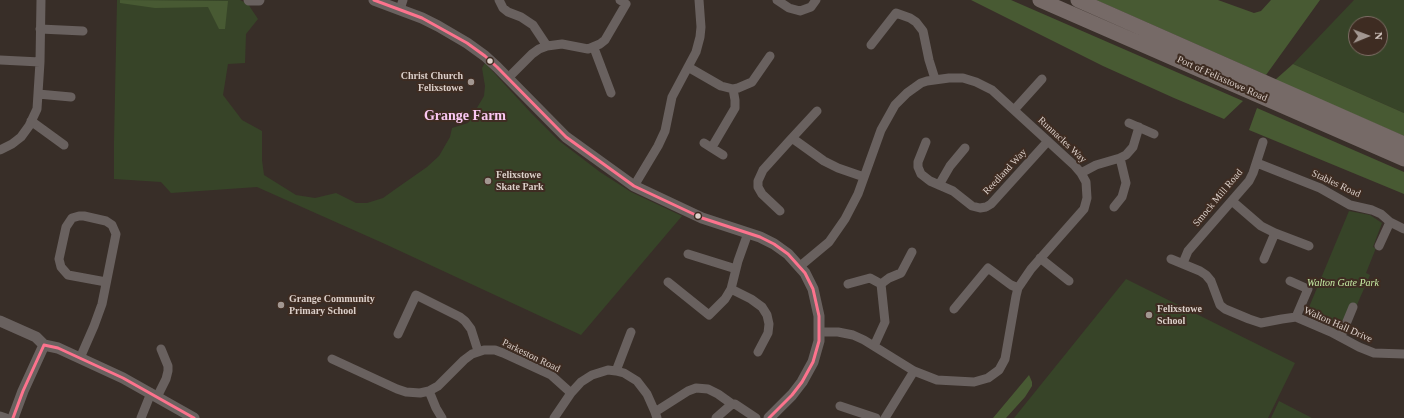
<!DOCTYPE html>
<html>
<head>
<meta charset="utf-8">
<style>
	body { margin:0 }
	#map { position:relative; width:1404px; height:418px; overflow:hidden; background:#382e28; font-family:"Times New Roman",serif }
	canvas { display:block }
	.north { position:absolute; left:1348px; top:16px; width:40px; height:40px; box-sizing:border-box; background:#3e2c22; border:1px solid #7d6d65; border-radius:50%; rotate:89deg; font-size:11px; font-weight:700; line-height:16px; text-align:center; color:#dbcfc9 }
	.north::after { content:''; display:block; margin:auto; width:14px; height:18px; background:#a29791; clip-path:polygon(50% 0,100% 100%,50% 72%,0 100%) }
</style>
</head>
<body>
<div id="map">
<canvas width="1404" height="418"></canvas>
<div class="north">N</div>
</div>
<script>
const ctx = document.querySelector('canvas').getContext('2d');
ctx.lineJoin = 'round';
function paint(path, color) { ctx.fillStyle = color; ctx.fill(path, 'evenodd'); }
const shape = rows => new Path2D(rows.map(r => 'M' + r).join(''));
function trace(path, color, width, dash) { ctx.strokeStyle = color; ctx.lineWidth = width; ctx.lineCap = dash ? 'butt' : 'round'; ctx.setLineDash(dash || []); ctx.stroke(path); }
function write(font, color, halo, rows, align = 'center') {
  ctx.font = font + ' "Times New Roman",serif'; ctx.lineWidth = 4; ctx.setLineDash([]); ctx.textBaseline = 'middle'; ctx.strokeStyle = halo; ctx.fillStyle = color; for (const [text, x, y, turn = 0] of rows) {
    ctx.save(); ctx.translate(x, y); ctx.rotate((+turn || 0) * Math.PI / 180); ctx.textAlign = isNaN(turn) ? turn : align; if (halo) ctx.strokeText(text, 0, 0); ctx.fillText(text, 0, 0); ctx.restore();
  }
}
paint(shape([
	[117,0,240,0,248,4,258,19,246,34,245,63,228,64,223,95,242,120,262,131,262,160,264,175,296,195,315,198,336,193,356,203,367,203,383,198,397,188,427,167,439,156,450,137,452,128,468,123,484,96,485,86,482,68,485,63,532,114,558,140,600,172,631,192,682,216,581,335,385,244,257,187,171,193,161,182,114,179,114,141],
	[1354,0,1404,0,1404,113,1293,64],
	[1356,24,1380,24,1380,48,1356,48],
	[1349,211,1370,215,1382,223,1373,247,1376,248,1366,273,1370,275,1356,307,1340,328,1336,329,1333,329,1331,325,1309,316,1307,312],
	[1126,279,1295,363,1268,418,1014,418],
	[1279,401,1312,418,1271,418]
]), '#374428');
paint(shape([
	[120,0,228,1,225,29,219,29,208,7,155,8,120,3],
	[971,0,1011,0,1243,101,1224,119,1174,98,1103,66],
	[1096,0,1218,0,1254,13,1261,11,1271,0,1320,0,1266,75],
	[1293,64,1404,113,1404,136,1275,80],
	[1257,108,1404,172,1404,194,1249,130],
	[1029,375,1032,382,1032,386,1025,397,1006,418,993,418]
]), '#485a33');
trace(shape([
	[499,0,503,8,508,12,521,17,533,25,547,46],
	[777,0,789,8,800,11,811,7,816,0],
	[400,9,403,0],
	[40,29,83,31],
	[871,45,896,13,910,18,916,22,923,31,929,60,935,79],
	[594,48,611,93],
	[0,60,40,62],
	[688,67,721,86,733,89,738,88,752,82,770,56],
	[508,78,532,54,539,49,547,46,562,44,588,49,600,44,605,40,626,4,620,0],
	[38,94,71,97],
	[1014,110,1042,79],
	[31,121,64,145],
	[1129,123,1154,134],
	[792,138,817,111],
	[926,142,918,162,918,167,921,174,930,181,953,191,972,206,980,208,986,207,991,204,1048,141],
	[704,143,723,155],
	[712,147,735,108,735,100,733,89],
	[0,150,12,144,21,137,29,126,37,109,40,62,41,0],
	[1257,163,1320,188,1350,205,1372,210,1381,214,1390,222,1404,229],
	[1081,173,1096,165,1120,158,1126,155,1133,147,1139,127],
	[939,185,950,166,965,148],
	[634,186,658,146,665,131,672,97,696,52,700,37,701,27,699,0],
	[1232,201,1261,226,1275,233,1309,246],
	[1114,207,1122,197,1126,183,1120,158],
	[780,211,762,194,758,187,758,181,763,170,792,138,824,161,838,168,864,177],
	[1379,246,1390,222],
	[688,254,736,269],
	[1040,258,1069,281],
	[1171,259,1200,271,1206,275,1211,281,1220,305,1225,309,1249,319,1261,323,1282,319,1296,317,1331,332,1359,347,1374,353,1404,354],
	[1264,259,1275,233],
	[1183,263,1188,251,1249,181,1253,173,1263,142],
	[799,267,829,242,845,219,858,194,881,130,895,105,907,93,921,83,927,81,949,78,963,78,976,82,992,90,1075,166,1081,173,1086,182,1087,198,1084,209,1031,269,1018,288,1016,296,1005,359,999,370,988,378,974,382,937,380,914,371,864,340,853,335,838,332,820,332],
	[1290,281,1308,289,1296,317],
	[668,282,709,315,725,299,731,289,738,261,748,233],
	[848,284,870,278,881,284],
	[731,289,751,299,762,307,767,315,769,324,768,333,758,352],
	[954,309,988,268,1011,285,1018,288],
	[398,334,416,295,460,317,465,321,471,329,478,351],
	[1341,336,1353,307],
	[874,346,885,322,881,284,889,278,901,273,912,252],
	[80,358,94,326,102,304,116,234,112,225,106,221,84,216,79,216,72,218,66,227,59,259,61,267,68,275,106,282],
	[332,359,397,389,406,392,420,393,429,391,438,386,464,360,472,354,484,350,495,350,503,353,551,375,571,393],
	[616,371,631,332],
	[429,391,436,408,442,418],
	[157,397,166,379,168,371,168,366,161,349],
	[840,406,876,418],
	[0,416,6,418],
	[141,418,151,393],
	[554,418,571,393,581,382,592,375,608,370,616,371,624,373,637,381,647,394,655,412],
	[657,418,655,412,688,391,696,388,708,389,718,394,732,404],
	[716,418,732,404,735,404,756,418],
	[885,418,914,371]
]), '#69615f', 9);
trace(shape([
	[249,0,259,0],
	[374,0,422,18,438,26,467,43,485,56,497,67,566,137,634,186,702,218,760,237,774,244,788,254,805,273,813,289,819,316,819,341,813,362,802,382,792,395,769,418],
	[0,321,36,337,44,345,58,348,123,378,194,418],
	[13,418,23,391,44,345]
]), '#69615f', 11);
trace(shape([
	[1040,0,1404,159],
	[1078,0,1404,144]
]), '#766a67', 15);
trace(shape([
	[374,0,422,18,467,43,485,56,497,67,566,137,634,186,702,218,760,237,774,244,788,254,805,273,813,289,819,316,819,341,813,362,802,382,792,395,769,418],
	[44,345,58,348,123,378,194,418],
	[13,418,23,391,44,345]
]), '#fc738d', 3);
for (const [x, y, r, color] of [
	[490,61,3.5,"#dbcfc9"],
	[471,82,4,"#a29791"],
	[488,181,4,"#a29791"],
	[698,216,3.5,"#dbcfc9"],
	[281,305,4,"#a29791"],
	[1149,315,4,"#a29791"]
]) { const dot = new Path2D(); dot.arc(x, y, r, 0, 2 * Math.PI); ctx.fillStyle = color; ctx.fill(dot); trace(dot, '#3e2c22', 1.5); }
write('bold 10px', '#dbcfc9', '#3e2c22', [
	["Christ Church",463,76,"right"],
	["Felixstowe",463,88,"right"],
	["Felixstowe",496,175],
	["Skate Park",496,187],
	["Grange Community",289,299],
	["Primary School",289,311],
	["Felixstowe",1157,309],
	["School",1157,321]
], 'left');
write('10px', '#dbcfc9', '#3e2c22', [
	["Port of Felixstowe Road",1222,79,24],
	["Runnacles Way",1062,140,43],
	["Reedland Way",1005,172,-47],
	["Stables Road",1336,184,25],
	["Smock Mill Road",1218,198,-50],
	["Walton Hall Drive",1338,325,24],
	["Parkeston Road",531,356,26]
]);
write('italic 10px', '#c7eda5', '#3e2c22', [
	["Walton Gate Park",1343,283]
]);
write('bold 14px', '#fac7f2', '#3e2c22', [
	["Grange Farm",465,116]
]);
</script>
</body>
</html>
